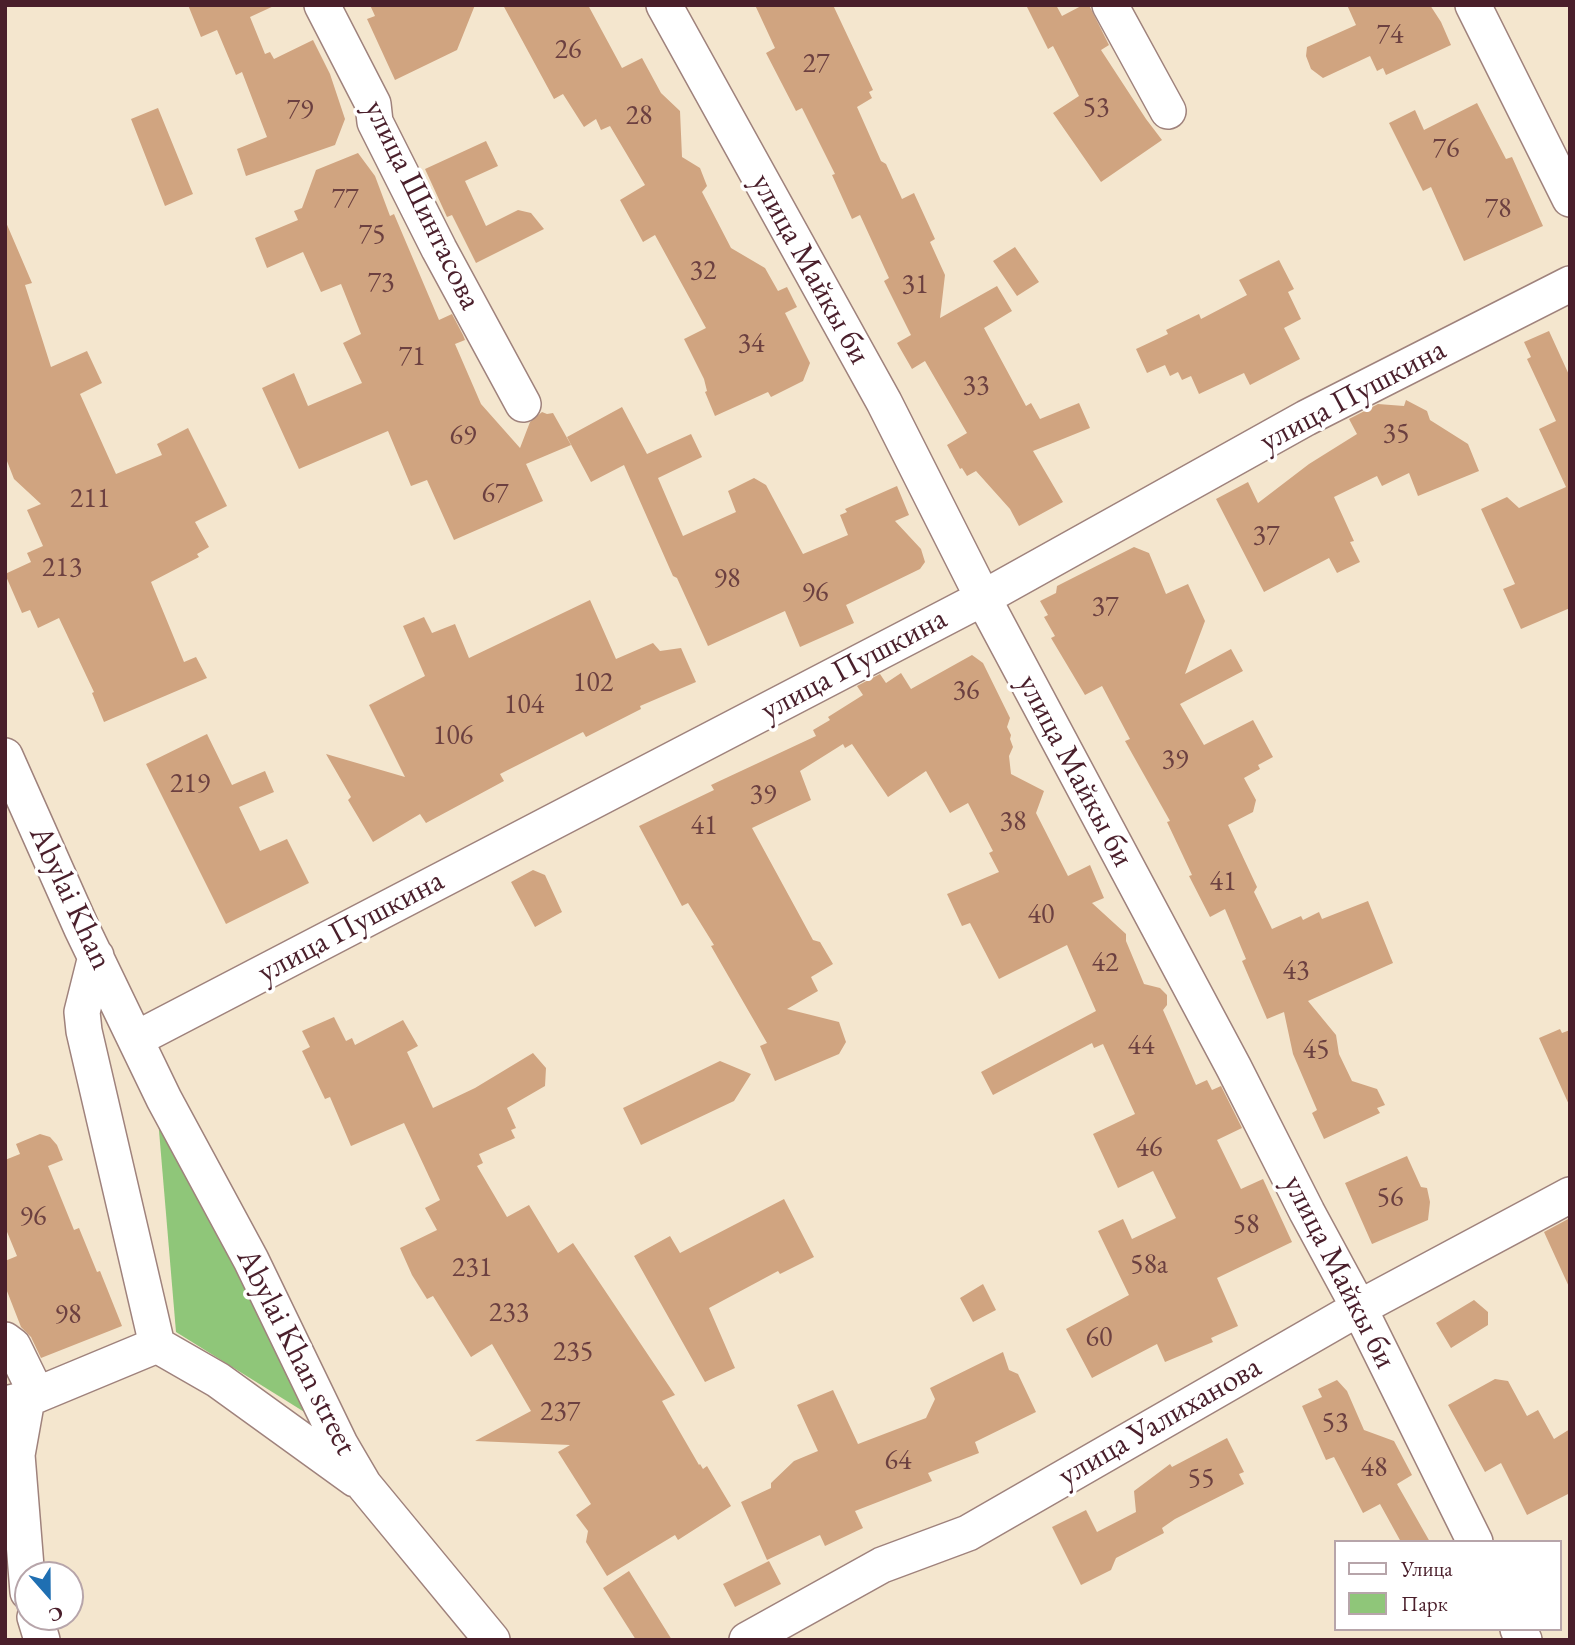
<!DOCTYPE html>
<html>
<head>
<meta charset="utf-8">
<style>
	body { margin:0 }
	#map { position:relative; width:1575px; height:1645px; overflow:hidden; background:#f4e6ce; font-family:"EB Garamond",serif }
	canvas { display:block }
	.frame { position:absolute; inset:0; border:7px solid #4a1f2b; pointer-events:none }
	.legend { position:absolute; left:1334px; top:1540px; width:228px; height:91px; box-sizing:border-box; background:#fff; border:2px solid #b7a5aa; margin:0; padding:9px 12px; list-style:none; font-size:21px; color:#4a1f2b }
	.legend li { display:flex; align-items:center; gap:14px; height:35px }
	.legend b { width:35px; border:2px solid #b7a5aa }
	.north { position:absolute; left:14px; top:1561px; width:70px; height:70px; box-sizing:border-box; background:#fff; border:2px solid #b7a5aa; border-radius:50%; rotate:159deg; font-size:19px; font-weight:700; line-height:28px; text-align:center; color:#4a1f2b }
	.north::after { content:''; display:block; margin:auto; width:24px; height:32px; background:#1f6fb2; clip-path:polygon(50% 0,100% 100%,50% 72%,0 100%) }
</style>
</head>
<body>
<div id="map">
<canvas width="1575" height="1645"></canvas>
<div class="frame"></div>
<ul class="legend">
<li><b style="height:9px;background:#fff"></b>Улица</li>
<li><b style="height:19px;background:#8fc679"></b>Парк</li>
</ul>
<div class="north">С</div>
</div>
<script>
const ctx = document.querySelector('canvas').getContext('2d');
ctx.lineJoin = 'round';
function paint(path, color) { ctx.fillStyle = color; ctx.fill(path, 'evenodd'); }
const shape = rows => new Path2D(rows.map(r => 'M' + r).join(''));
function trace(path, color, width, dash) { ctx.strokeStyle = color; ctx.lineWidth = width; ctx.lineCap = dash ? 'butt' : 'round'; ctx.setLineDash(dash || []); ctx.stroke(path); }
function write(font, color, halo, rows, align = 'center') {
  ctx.font = font + ' "EB Garamond",serif'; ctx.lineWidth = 7; ctx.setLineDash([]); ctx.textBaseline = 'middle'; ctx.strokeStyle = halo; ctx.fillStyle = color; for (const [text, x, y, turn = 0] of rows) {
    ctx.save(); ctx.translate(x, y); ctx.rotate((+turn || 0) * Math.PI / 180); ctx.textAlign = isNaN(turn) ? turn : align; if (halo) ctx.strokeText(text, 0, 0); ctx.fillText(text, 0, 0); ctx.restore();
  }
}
paint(shape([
	[157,1107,314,1418,176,1332]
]), '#8fc679');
paint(shape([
	[188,5,276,5,250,17,265,54,270,52,274,59,313,40,330,74,345,119,335,145,246,176,237,149,267,137,242,72,236,75,217,30,201,37],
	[370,5,475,5,457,50,395,80,367,19,375,16],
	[503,5,588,5,622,68,642,58,661,93,680,111,682,157,700,168,707,186,702,192,731,248,765,268,778,291,787,287,797,307,785,313,810,363,803,381,771,397,768,392,715,416,705,392,707,391,704,379,684,339,706,328,655,235,643,242,620,200,645,185,610,126,601,130,596,119,584,127,563,94,554,99],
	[755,5,833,5,873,90,869,92,872,98,857,107,881,161,886,164,902,199,914,193,935,239,930,242,945,275,940,318,997,286,1012,311,984,328,1026,406,1031,403,1040,419,1079,403,1090,428,1033,451,1063,502,1019,526,1010,509,976,471,967,476,962,468,960,469,947,445,967,433,925,361,912,369,897,343,911,335,884,281,889,278,860,215,852,219,832,175,835,174,802,108,796,111,766,53,775,48],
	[1026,5,1056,5,1062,16,1083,5,1089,5,1109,45,1101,50,1146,119,1162,140,1101,182,1053,113,1079,96,1053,46,1048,49],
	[1347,5,1430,5,1441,22,1451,45,1386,75,1383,68,1377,71,1370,56,1323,78,1311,69,1306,56,1307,47,1356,25],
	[1477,103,1506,159,1512,157,1543,226,1464,261,1431,187,1423,191,1389,123,1415,110,1424,130],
	[158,108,193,194,165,206,131,119],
	[486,141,498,166,465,181,486,226,518,210,531,213,544,229,476,263,452,215,447,217,425,169],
	[358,153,375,176,390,216,394,214,439,320,452,314,463,335,465,340,455,344,481,404,520,448,530,422,542,412,547,414,553,413,571,445,526,464,543,501,454,540,427,480,411,486,388,431,299,469,262,388,294,373,308,406,362,383,343,343,361,334,341,284,321,292,303,252,267,268,255,238,298,220,294,211,302,208,316,170],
	[5,220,32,283,25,285,51,367,87,351,102,383,80,394,116,474,162,455,157,444,188,428,227,506,195,522,209,547,197,554,199,557,151,582,184,662,196,657,207,678,104,722,92,693,94,692,59,618,38,628,30,610,22,613,5,574,31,562,27,553,43,546,27,510,41,504,14,479,5,456],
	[1015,247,1039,282,1017,296,993,261],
	[1279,260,1294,289,1288,292,1301,319,1284,328,1300,359,1250,385,1244,373,1199,394,1191,376,1182,380,1178,372,1170,376,1165,365,1147,373,1136,349,1168,334,1166,330,1199,314,1201,319,1247,295,1239,280],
	[1549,331,1570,377,1570,608,1521,629,1503,589,1515,584,1481,509,1507,497,1519,508,1566,487,1539,429,1556,421,1527,359,1531,357,1524,342],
	[1406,400,1427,411,1430,420,1468,444,1479,471,1418,496,1409,473,1382,486,1377,476,1334,497,1354,541,1350,542,1360,562,1337,573,1329,558,1264,592,1216,499,1248,482,1258,503,1309,464,1357,434,1349,419,1378,404,1404,406],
	[622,407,647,454,691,434,702,457,658,478,683,536,736,512,728,491,754,478,766,485,803,554,848,535,840,515,847,512,845,509,897,486,909,515,895,521,921,549,925,562,920,569,846,605,854,623,800,647,785,611,708,646,677,578,673,576,624,465,591,482,567,437],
	[1134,547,1149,553,1166,594,1188,584,1205,621,1185,674,1231,649,1243,671,1180,704,1204,745,1253,720,1273,757,1258,765,1260,769,1244,778,1256,800,1253,812,1228,825,1257,887,1254,892,1272,929,1301,916,1303,920,1319,912,1322,919,1368,901,1393,963,1308,1001,1336,1035,1339,1054,1352,1081,1377,1089,1385,1105,1377,1108,1380,1113,1324,1139,1312,1113,1317,1110,1293,1054,1284,1012,1267,1019,1242,961,1246,959,1225,909,1210,917,1189,876,1192,875,1167,822,1170,821,1125,741,1130,739,1102,686,1085,695,1051,638,1055,636,1044,617,1048,615,1040,601,1056,593,1057,586],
	[590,600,616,659,653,643,660,651,681,648,696,682,640,706,641,709,586,737,583,732,500,774,504,781,426,823,420,814,373,842,348,800,351,797,326,754,405,777,369,705,425,676,403,626,424,617,432,633,455,624,469,658],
	[972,655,983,663,1010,718,1007,727,1011,735,1010,739,1013,747,1009,756,1011,774,1044,791,1036,813,1068,876,1090,865,1104,898,1092,903,1126,934,1126,941,1144,984,1160,988,1167,995,1167,1005,1163,1010,1196,1085,1207,1080,1212,1090,1221,1086,1242,1128,1217,1140,1241,1189,1263,1179,1292,1242,1217,1278,1238,1326,1211,1338,1213,1342,1165,1362,1157,1344,1092,1378,1066,1329,1129,1295,1098,1231,1123,1219,1132,1239,1176,1218,1153,1171,1118,1188,1093,1134,1135,1114,1103,1044,1094,1048,1092,1043,993,1095,981,1072,1096,1011,1067,945,999,979,970,923,962,926,947,894,999,872,989,853,993,851,968,803,950,813,926,771,888,797,852,744,845,748,843,744,800,771,811,800,752,828,813,940,820,942,833,964,811,977,818,991,787,1009,839,1022,846,1042,839,1054,775,1081,760,1046,767,1043,711,946,714,945,688,903,682,906,639,826,714,790,711,785,816,736,813,730,830,720,828,717,863,695,857,686,880,674,886,683,901,673,911,689],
	[207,734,232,785,265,771,274,792,239,807,260,851,287,839,309,883,226,924,146,764],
	[533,870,545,875,562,912,535,927,511,882],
	[334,1017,346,1041,352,1038,355,1045,403,1020,418,1046,407,1052,433,1108,475,1088,533,1053,546,1068,545,1086,507,1108,516,1128,511,1130,515,1138,479,1154,483,1163,477,1166,507,1217,529,1205,558,1253,573,1243,675,1395,662,1401,699,1465,700,1464,703,1469,707,1466,731,1506,678,1540,675,1535,607,1576,586,1542,588,1531,576,1515,591,1504,558,1452,570,1445,475,1441,531,1411,492,1344,471,1357,433,1296,427,1299,412,1275,400,1248,437,1230,425,1208,440,1200,404,1123,351,1146,330,1097,325,1099,302,1051,310,1047,302,1031],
	[1560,1029,1562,1033,1570,1030,1570,1107,1539,1038],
	[720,1061,751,1074,734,1101,641,1145,623,1108],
	[40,1134,50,1137,57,1145,63,1160,48,1166,74,1230,79,1228,97,1272,100,1271,122,1326,41,1358,31,1337,21,1327,5,1286,5,1261,17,1256,5,1227,5,1160,20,1154,16,1144],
	[1407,1156,1421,1187,1427,1188,1430,1202,1428,1220,1372,1244,1345,1183],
	[784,1199,814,1257,780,1274,778,1271,709,1308,735,1368,705,1382,634,1256,670,1236,680,1253],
	[1570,1218,1570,1289,1544,1232],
	[983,1284,996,1310,973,1322,960,1298],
	[1474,1300,1488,1312,1488,1325,1451,1348,1436,1323],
	[1003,1352,1009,1370,1018,1374,1036,1412,975,1442,979,1453,928,1473,932,1481,855,1511,863,1528,825,1546,820,1535,767,1560,741,1502,771,1488,771,1483,794,1461,818,1451,797,1405,833,1390,858,1444,926,1418,935,1399,930,1388],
	[1495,1379,1508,1381,1527,1416,1538,1410,1554,1439,1570,1429,1570,1493,1527,1515,1501,1463,1485,1472,1448,1405],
	[1337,1380,1347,1391,1364,1430,1394,1441,1412,1475,1397,1484,1430,1542,1401,1542,1380,1504,1363,1513,1334,1457,1326,1460,1302,1406,1322,1397,1318,1389],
	[1227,1438,1244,1472,1239,1474,1244,1484,1175,1519,1162,1528,1164,1533,1116,1558,1111,1570,1081,1585,1052,1527,1086,1510,1097,1532,1136,1512,1134,1491,1170,1464,1172,1467],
	[769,1561,781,1584,735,1607,723,1584],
	[629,1571,672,1640,636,1640,603,1588]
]), '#d0a480');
const street = shape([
	[322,5,373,104,375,122,439,249,523,404],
	[664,5,884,402,983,598,1234,1068,1307,1212,1359,1308,1475,1542],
	[1110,5,1168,111],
	[1473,5,1570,199],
	[5,756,82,929,164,1099,251,1260,340,1444,364,1485,492,1640],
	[96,956,82,1012,84,1031,157,1345,218,1380,355,1479],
	[136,1039,983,598,1306,418,1570,284],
	[5,1340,13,1346,37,1395],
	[27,1399,17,1455,28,1592],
	[5,1404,27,1399,157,1345],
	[35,1617,42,1640],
	[1518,1629,1524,1640],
	[747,1640,882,1565,968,1533,1359,1308,1570,1195]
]);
trace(street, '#9f827c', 38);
trace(street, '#fff', 35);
write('28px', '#6c4040', null, [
	["74",1390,35],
	["26",568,50],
	["27",816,64],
	["53",1096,108],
	["79",300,110],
	["28",639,116],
	["76",1446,149],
	["77",345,199],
	["78",1498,209],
	["75",372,235],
	["32",703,271],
	["73",381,283],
	["31",915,285],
	["34",751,344],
	["71",412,357],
	["33",976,386],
	["35",1396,434],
	["69",463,436],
	["67",495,494],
	["211",90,499],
	["37",1266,536],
	["213",62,568],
	["98",727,579],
	["96",815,593],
	["37",1105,607],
	["102",593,683],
	["36",966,691],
	["104",524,705],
	["106",453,736],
	["39",1175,760],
	["219",190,784],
	["39",763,795],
	["38",1013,822],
	["41",704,826],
	["41",1223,882],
	["40",1041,915],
	["42",1105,963],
	["43",1296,971],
	["44",1141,1046],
	["45",1316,1050],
	["46",1149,1148],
	["56",1390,1198],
	["96",33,1217],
	["58",1246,1225],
	["58а",1149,1265],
	["231",472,1268],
	["233",509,1313],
	["98",68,1315],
	["60",1099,1338],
	["235",573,1352],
	["237",560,1412],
	["53",1335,1423],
	["64",898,1461],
	["48",1374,1468],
	["55",1201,1479]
]);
write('32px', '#4a1f2b', '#fff', [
	["улица Шинтасова",422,205,64],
	["улица Майкы би",810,269,61],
	["улица Пушкина",1353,396,-28],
	["улица Пушкина",854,665,-28],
	["улица Майкы би",1075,771,62],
	["Abylai Khan",70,898,65],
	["улица Пушкина",351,927,-28],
	["улица Майкы би",1339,1272,63],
	["Abylai Khan street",296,1352,63],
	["улица Уалиханова",1160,1422,-30]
]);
</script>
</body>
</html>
